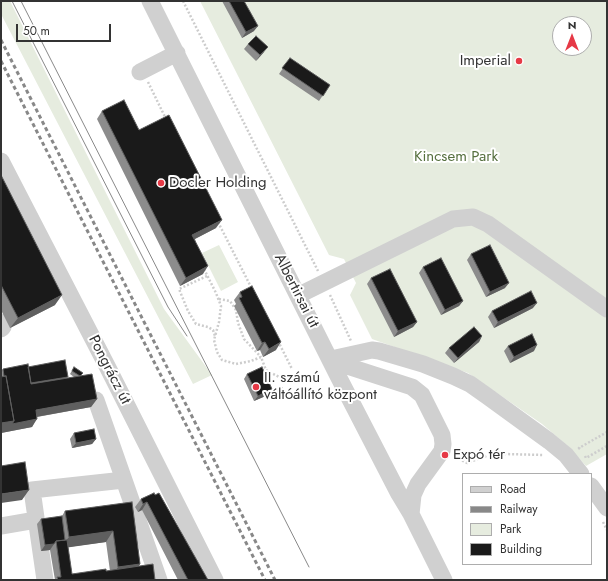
<!DOCTYPE html>
<html>
<head>
<meta charset="utf-8">
<style>
	body { margin:0 }
	#map { position:relative; width:608px; height:581px; overflow:hidden; background:#fff; font-family:Jost,sans-serif }
	canvas { display:block }
	.frame { position:absolute; inset:0; border:2px solid #333; pointer-events:none }
	.legend { position:absolute; left:462px; top:473px; width:130px; height:92px; box-sizing:border-box; background:#fff; border:1px solid #adadad; margin:0; padding:5px 7px; list-style:none; font-size:12px; color:#333 }
	.legend li { display:flex; align-items:center; gap:8px; height:20px }
	.legend b { width:20px; border:1px solid #adadad }
	.north { position:absolute; left:552px; top:16px; width:40px; height:40px; box-sizing:border-box; background:#fff; border:1px solid #adadad; border-radius:50%; rotate:0deg; font-size:11px; font-weight:700; line-height:16px; text-align:center; color:#333 }
	.north::after { content:''; display:block; margin:auto; width:14px; height:18px; background:#e63946; clip-path:polygon(50% 0,100% 100%,50% 72%,0 100%) }
	.scale { position:absolute; left:16px; top:24px; width:95px; height:18px; box-sizing:border-box; border:2px solid #333; border-top:0; padding-left:5px; font-size:12px; line-height:14px; white-space:nowrap; color:#333; -webkit-text-stroke:3px #fff; paint-order:stroke }
</style>
</head>
<body>
<div id="map">
<canvas width="608" height="581"></canvas>
<div class="frame"></div>
<ul class="legend">
<li><b style="height:5px;background:#d0d0d0"></b>Road</li>
<li><b style="height:5px;background:#888"></b>Railway</li>
<li><b style="height:11px;background:#e6ecdf"></b>Park</li>
<li><b style="height:11px;background:#1a1a1a"></b>Building</li>
</ul>
<div class="north">N</div>
<div class="scale">50 m</div>
</div>
<script>
const ctx = document.querySelector('canvas').getContext('2d');
ctx.lineJoin = 'round';
function paint(path, color) { ctx.fillStyle = color; ctx.fill(path, 'evenodd'); }
const shape = rows => new Path2D(rows.map(r => 'M' + r).join(''));
function trace(path, color, width, dash) { ctx.strokeStyle = color; ctx.lineWidth = width; ctx.lineCap = dash ? 'butt' : 'round'; ctx.setLineDash(dash || []); ctx.stroke(path); }
function write(font, color, halo, rows, align = 'center') {
  ctx.font = font + ' Jost,sans-serif'; ctx.lineWidth = 4; ctx.setLineDash([]); ctx.textBaseline = 'middle'; ctx.strokeStyle = halo; ctx.fillStyle = color; for (const [text, x, y, turn = 0] of rows) {
    ctx.save(); ctx.translate(x, y); ctx.rotate((+turn || 0) * Math.PI / 180); ctx.textAlign = isNaN(turn) ? turn : align; if (halo) ctx.strokeText(text, 0, 0); ctx.fillText(text, 0, 0); ctx.restore();
  }
}
paint(shape([
	[1,1,10,1,164,309,212,375,193,384,1,14],
	[200,1,607,1,607,454,586,466,569,447,542,424,468,373,372,339,350,295,356,283,344,259,329,255],
	[560,24,584,24,584,48,560,48],
	[219,245,238,282,221,291,202,253]
]), '#e6ecdf');
trace(shape([
	[183,1,318,271],
	[148,82,166,119],
	[218,222,252,289],
	[204,269,216,293,221,306,219,322,214,340,217,352,222,360,236,364,251,361,261,357,266,370,279,377],
	[207,276,179,289,188,311,196,324,208,327,213,330,215,336],
	[330,295,351,341],
	[219,299,230,301,236,310,238,323,244,339,261,357],
	[278,341,292,369],
	[580,449,579,448,607,432],
	[585,456,586,458,607,446],
	[455,457,467,463,489,455,505,454,543,455],
	[603,522,607,530]
]), '#cdcdcd', 2.5, [2, 2]);
trace(shape([
	[150,1,338,376,399,494,411,514,444,580],
	[140,72,177,53],
	[1,161,107,366,215,580],
	[299,295,453,219,473,217,488,224,607,309],
	[1,322,3,327,1,329],
	[331,359,372,350,379,351,423,364,453,376,470,384,487,396,549,441,566,455,581,474],
	[331,359,347,366,412,387,422,395,442,435,443,444,442,451,418,484,413,495,411,514],
	[96,400,124,480],
	[591,486,607,508],
	[1,526,36,520],
	[45,580,32,490,124,480,159,580]
]), '#d0d0d0', 17);
trace(shape([
	[12,1,168,307,187,336],
	[21,1,309,567]
]), '#888', 1);
trace(shape([
	[1,40,275,580],
	[1,61,265,580]
]), '#888', 3, [4, 3]);
paint(shape([
	[222,1,244,1,254,31,242,38],
	[248,44,264,52,256,61,244,49],
	[290,58,330,85,319,101,279,74],
	[102,111,139,130,216,228,195,239,203,274,180,286,97,119],
	[1,175,55,305,10,328,1,310],
	[471,254,505,288,486,297,467,260],
	[423,267,463,301,459,306,441,315,419,273],
	[371,278,417,322,413,327,394,337,367,284],
	[240,292,276,350,263,357,260,350,257,351,234,306,236,304,234,300],
	[533,308,494,328,488,317,492,311],
	[482,336,479,342,454,363,445,353,449,348],
	[508,346,534,351,510,363,504,351],
	[28,367,68,378,74,377,70,374,74,367,81,375,97,399,91,407,37,417,32,427,1,433,1,371,3,369],
	[247,374,272,389,268,395,254,401,244,379],
	[277,391,282,394,277,397,275,394],
	[74,433,96,439,92,444,72,448,70,439],
	[154,493,208,580,178,580,142,510,138,512,135,507,141,499],
	[132,502,140,564,139,566,155,580,55,580,50,550,41,551,37,524,41,519,62,516,65,511],
	[106,542,110,571,72,574,68,547]
]), '#8c8c8c');
paint(shape([
	[258,26,254,31,242,38,246,32],
	[268,47,264,52,256,61,260,55],
	[222,220,216,228,187,243,192,235],
	[208,266,203,274,180,286,186,278],
	[509,283,505,288,486,297,490,292],
	[62,295,55,305,10,328,18,318],
	[463,301,459,306,441,315,445,310],
	[537,303,533,308,494,328,498,322],
	[417,322,413,327,394,337,398,331],
	[482,336,479,342,454,363,458,358],
	[265,342,260,350,257,351,262,343],
	[281,342,276,350,263,357,269,349],
	[537,345,534,351,510,363,514,357],
	[272,389,268,395,254,401,258,396],
	[97,399,91,407,30,418,36,410],
	[37,419,32,427,1,433,1,423,14,421],
	[96,439,92,444,72,448,76,443],
	[29,490,22,500,1,503,1,494],
	[147,502,142,510,138,512,143,504],
	[113,531,106,542,57,549,65,542,69,537],
	[54,544,50,550,41,551,45,545],
	[140,564,133,574,111,578,118,567]
]), '#5f5f5f');
const building = shape([
	[229,1,244,1,258,26,246,32,229,1],
	[256,36,268,47,260,55,248,44,256,36],
	[290,58,330,85,323,96,282,68,290,58],
	[124,100,139,130,169,115,222,220,192,235,208,266,186,278,102,111,124,100],
	[1,175,62,295,18,318,1,285,1,175],
	[490,245,509,283,490,292,471,254,490,245],
	[441,258,463,301,445,310,423,267,441,258],
	[390,269,417,322,398,331,371,278,390,269],
	[252,286,281,342,269,349,265,342,262,343,239,298,242,297,240,292,252,286],
	[531,291,537,303,498,322,492,311,531,291],
	[474,327,482,336,458,358,449,348,474,327],
	[532,334,537,345,514,357,508,346,532,334],
	[65,360,68,377,31,383,28,367,65,360],
	[28,364,31,384,92,374,97,399,36,410,37,419,12,424,14,421,6,376,4,376,3,369,28,364],
	[74,367,83,373,80,376,72,371,74,367],
	[262,367,272,389,258,396,247,374,262,367],
	[6,376,14,421,1,423,1,377,6,376],
	[282,388,284,392,279,395,277,391,282,388],
	[94,429,96,439,76,443,74,433,94,429],
	[25,462,29,490,1,494,1,466,25,462],
	[154,493,155,495,159,493,208,580,188,580,147,502,143,504,141,499,154,493],
	[132,502,140,564,118,567,113,531,69,537,65,511,132,502],
	[62,516,65,540,56,541,54,544,45,545,41,519,62,516],
	[67,540,72,574,106,569,106,571,153,564,155,580,58,580,57,577,61,577,56,541,67,540]
]);
paint(building, '#1a1a1a');
trace(building, '#5f5f5f', 1);
for (const [x, y, r, color] of [
	[519,61,4,"#e63946"],
	[161,183,4,"#e63946"],
	[256,387,4,"#e63946"],
	[445,455,4,"#e63946"]
]) { const dot = new Path2D(); dot.arc(x, y, r, 0, 2 * Math.PI); ctx.fillStyle = color; ctx.fill(dot); trace(dot, '#fff', 1.5); }
write('15px', '#333', '#fff', [
	["Imperial",511,61,"right"],
	["Docler Holding",169,183],
	["II. számú",264,378],
	["váltóállító központ",264,395],
	["Expó tér",453,455]
], 'left');
write('15px', '#56703f', '#fff', [
	["Kincsem Park",456,157]
]);
write('15px', '#333', '#fff', [
	["Albertirsai út",296,291,63],
	["Pongrácz út",109,370,63]
]);
</script>
</body>
</html>
